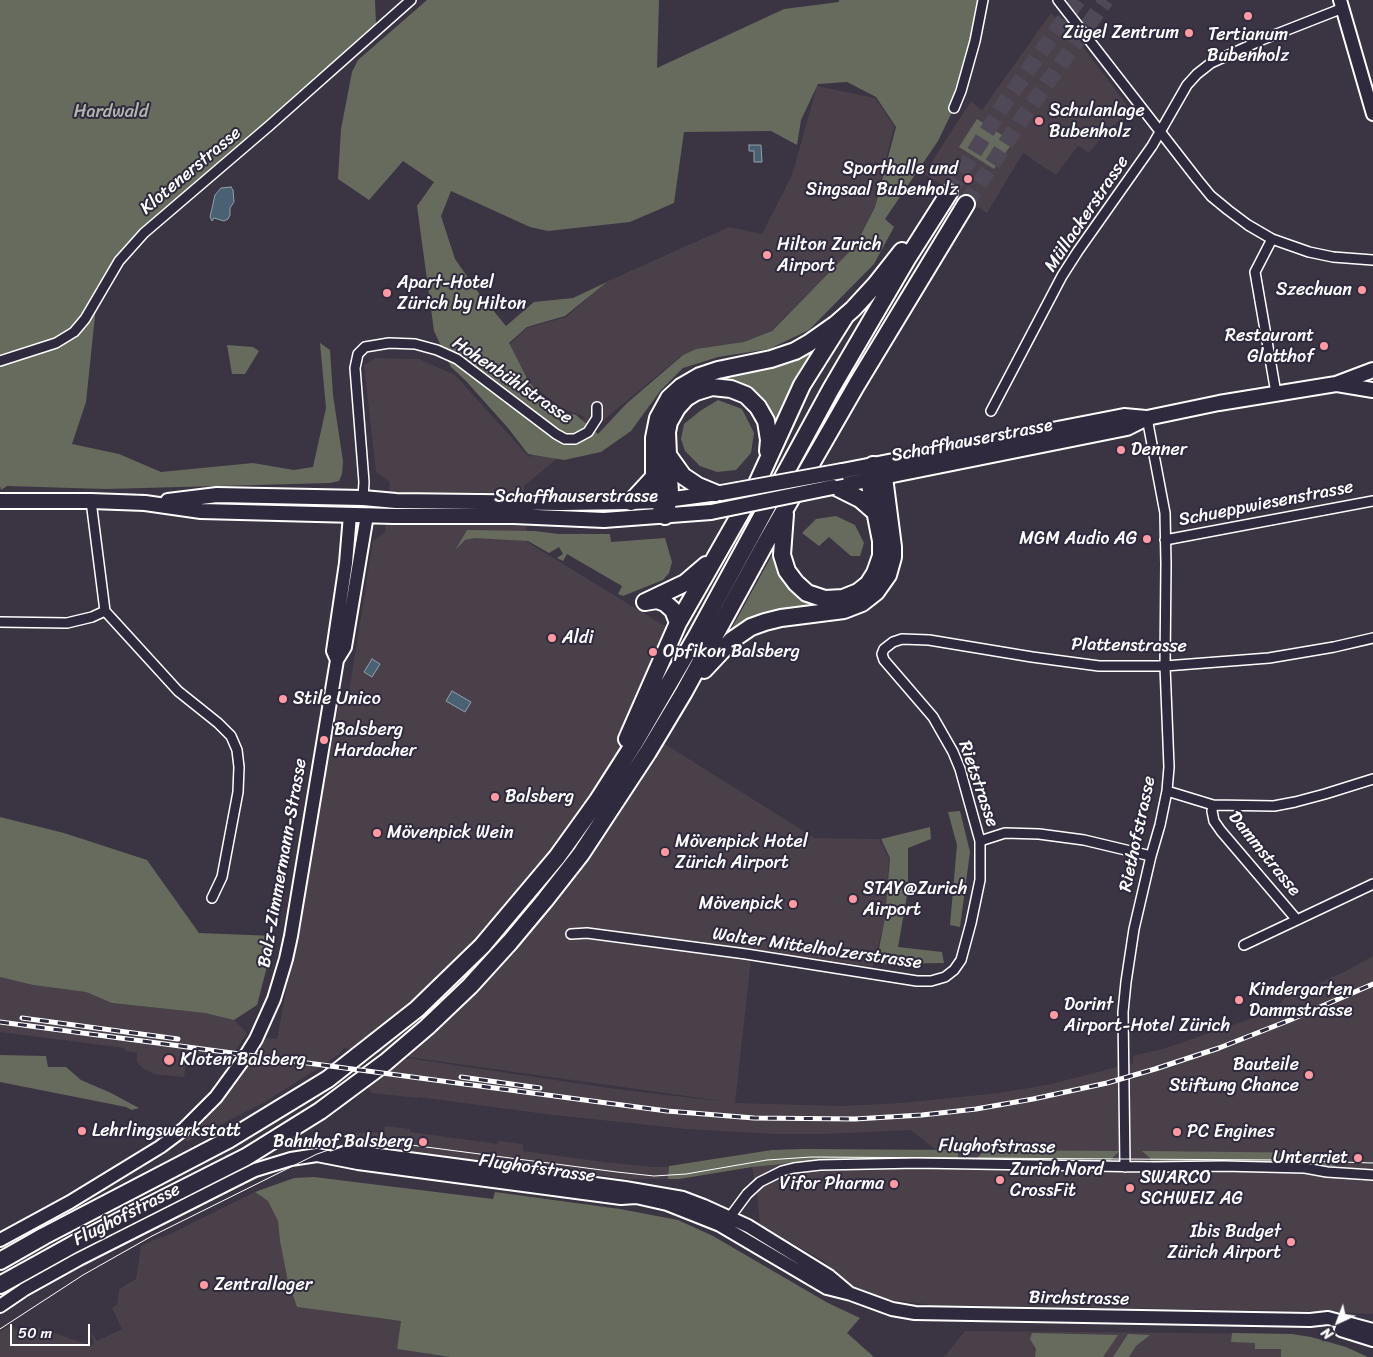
<!DOCTYPE html>
<html>
<head>
<meta charset="utf-8">
<style>
	body { margin:0 }
	#map { position:relative; width:1373px; height:1357px; overflow:hidden; background:#3b3443; font-family:Sriracha,sans-serif }
	canvas { display:block }
	.north { position:absolute; left:1313px; top:1297px; width:50px; height:50px; -webkit-text-stroke:4px #2f2a3d; paint-order:stroke; rotate:223deg; font-size:14px; font-weight:700; line-height:20px; text-align:center; color:#fff }
	.north::after { content:''; display:block; margin:auto; width:18px; height:22px; background:#fff; clip-path:polygon(50% 0,100% 100%,50% 72%,0 100%) }
	.scale { position:absolute; left:10px; top:1324px; width:80px; height:22px; box-sizing:border-box; border:2px solid #fff; border-top:0; padding-left:6px; font-size:15px; line-height:18px; white-space:nowrap; color:#fff; -webkit-text-stroke:4px #2f2a3d; paint-order:stroke }
</style>
</head>
<body>
<div id="map">
<canvas width="1373" height="1357"></canvas>
<div class="north">N</div>
<div class="scale">50 m</div>
</div>
<script>
const ctx = document.querySelector('canvas').getContext('2d');
ctx.lineJoin = 'round';
function paint(path, color) { ctx.fillStyle = color; ctx.fill(path, 'evenodd'); }
const shape = rows => new Path2D(rows.map(r => 'M' + r).join(''));
function trace(path, color, width, dash) { ctx.strokeStyle = color; ctx.lineWidth = width; ctx.lineCap = dash ? 'butt' : 'round'; ctx.setLineDash(dash || []); ctx.stroke(path); }
function write(font, color, halo, rows, align = 'center') {
  ctx.font = font + ' Sriracha,sans-serif'; ctx.lineWidth = 4; ctx.setLineDash([]); ctx.textBaseline = 'middle'; ctx.strokeStyle = halo; ctx.fillStyle = color; for (const [text, x, y, turn = 0] of rows) {
    ctx.save(); ctx.translate(x, y); ctx.rotate((+turn || 0) * Math.PI / 180); ctx.textAlign = isNaN(turn) ? turn : align; if (halo) ctx.strokeText(text, 0, 0); ctx.fillText(text, 0, 0); ctx.restore();
  }
}
paint(shape([
	[1051,13,1056,18,1059,15,1132,112,1107,130,1089,153,1078,146,1056,175,1023,153,987,213,924,174,971,101,982,110],
	[817,86,875,98,894,126,875,206,854,247,771,331,743,343,696,349,681,356,524,486,527,542,668,628,628,721,815,838,879,839,889,858,885,918,873,967,752,950,735,1103,842,1106,901,1103,999,1093,1047,1085,1133,1063,1133,1056,1166,1048,1264,1014,1279,1007,1282,1000,1344,972,1373,956,1373,1314,1303,1311,933,1305,885,1299,845,1283,825,1262,760,1224,757,1194,752,1167,679,1179,628,1179,504,1162,503,1166,407,1153,398,1151,398,1148,389,1147,354,1148,351,1133,384,1132,385,1126,410,1129,410,1132,498,1144,498,1141,523,1144,523,1151,604,1162,654,1167,677,1166,772,1150,936,1150,911,1130,826,1134,776,1134,686,1129,545,1114,419,1097,418,1098,372,1093,368,1088,407,1058,623,1090,729,1102,344,1048,339,1054,319,1068,263,1103,187,1142,184,1137,207,1117,228,1094,247,1068,265,1038,278,1039,277,1039,339,704,350,686,373,541,385,532,390,482,376,472,364,365,376,358,419,359,455,375,529,457,585,417,561,408,531,384,509,345,527,328,566,317,608,281,729,227,762,234,792,175],
	[0,977,33,985,86,992,112,1003,205,1013,234,1020,247,1033,226,1065,219,1064,217,1061,187,1057,184,1077,154,1074,144,1069,137,1062,137,1053,125,1051,125,1048,0,1032],
	[255,1192,268,1201,278,1221,280,1241,288,1282,297,1307,401,1321,397,1349,450,1357,0,1357,0,1332,12,1324,15,1329,28,1332,31,1325,92,1346,94,1341,90,1333,91,1333,97,1341,122,1329,112,1308,117,1305,119,1289,136,1279,141,1246,156,1239,170,1234],
	[965,1331,1292,1334,1329,1342,1368,1357,944,1357]
]), '#49404a');
paint(shape([
	[0,0,375,0,376,26,118,254,96,306,86,402,72,444,119,454,161,472,253,463,294,470,313,467,326,408,320,343,330,350,333,395,343,461,342,474,339,481,330,483,105,489,7,486,1,490,0,486],
	[427,0,659,0,657,68,784,9,839,2,839,0,983,0,954,108,938,141,885,219,894,227,874,264,809,330,769,349,718,357,683,368,661,390,631,431,601,452,564,460,528,454,508,428,466,381,451,367,434,331,417,206,434,182,403,161,369,200,338,179,341,129,352,72,358,60],
	[847,82,876,97,896,127,875,207,855,246,772,331,744,342,696,349,683,355,626,404,598,434,576,415,565,412,545,399,529,382,509,343,527,327,565,316,607,282,573,298,534,302,506,326,478,292,455,259,441,216,451,191,530,227,548,231,630,222,674,203,684,132,771,131,797,145,801,120,818,84],
	[977,119,1013,142,994,169,959,147],
	[227,345,253,347,259,351,245,374,232,374],
	[816,347,799,377,775,429,769,414,704,383,715,377],
	[718,400,742,409,754,433,751,453,736,470,717,472,700,466,685,451,681,439,684,424,700,411],
	[836,516,855,525,864,543,860,556,851,556,829,537,819,546,802,533,816,519],
	[467,530,535,531,558,534,610,534,611,542,665,538,672,562,669,573,663,580,623,596,618,594,622,586,567,554,563,561,557,558,563,554,559,547,549,553,528,541,474,538,465,540,456,549],
	[776,548,781,571,837,604,729,633],
	[960,811,970,852,960,927,950,925,957,845,948,812],
	[0,817,64,833,147,860,199,933,275,936,257,1005,234,1020,205,1013,112,1003,86,992,33,985,0,977],
	[930,827,931,839,908,848,908,890,898,947,942,952,944,963,876,964,885,918,890,858,881,839],
	[0,1055,46,1056,48,1067,66,1067,81,1080,111,1093,139,1108,132,1110,126,1107,0,1082],
	[803,1149,958,1150,958,1159,955,1161,860,1160,802,1162,752,1167,679,1179,668,1179,669,1166,772,1150],
	[985,1150,1119,1151,1109,1162,975,1160],
	[1142,1151,1333,1153,1336,1153,1336,1165,1333,1166,1150,1163,1150,1158],
	[314,1177,493,1199,495,1192,620,1209,678,1220,713,1236,828,1303,860,1318,847,1333,874,1357,450,1357,397,1349,401,1321,297,1307,288,1282,280,1241,278,1221,268,1201,255,1192,294,1178],
	[1032,1333,1118,1335,1103,1357,1035,1357,1036,1349,1030,1339],
	[1232,1333,1292,1334,1311,1337,1346,1347,1368,1357,1281,1357,1281,1349,1255,1349,1255,1343,1231,1342],
	[1128,1334,1150,1335,1136,1346,1129,1357,1113,1357]
]), '#676b5e');
const water = shape([
	[749,145,761,145,762,162,754,162,754,151,749,151,749,145],
	[231,187,233,190,234,202,230,208,230,215,228,219,224,221,214,218,212,221,210,217,215,195,221,188,231,187],
	[372,659,380,664,372,677,364,672,372,659],
	[452,691,471,702,465,712,446,701,452,691]
]);
paint(water, '#496172');
trace(water, '#92a0aa', 1);
trace(shape([
	[949,193,1004,104,1078,0],
	[966,204,1023,117,1106,0]
]), '#4f4856', 16, [16, 8]);
const street = shape([
	[1058,0,1197,179,1211,196,1228,210,1248,225,1272,239,1309,252,1333,257,1373,260],
	[954,108,961,91,975,41,983,0],
	[1272,239,1255,272,1276,393],
	[0,361,56,343,74,332,85,319,119,261,144,233,269,126,411,0],
	[991,411,1062,276,1078,251,1152,146,1187,85,1197,74,1211,63,1264,39,1343,8],
	[363,498,364,482,355,368,358,354,365,347,389,343,415,344,437,350,457,359,556,434,565,439,575,439,588,432,597,418,597,407],
	[91,501,105,611,178,691,218,723,231,736,237,750,239,767,238,792,222,877,212,898],
	[1165,540,1373,501],
	[0,622,67,623,92,617,105,611],
	[1167,791,1213,805,1274,806,1295,802,1325,794,1373,779],
	[1213,805,1212,811,1214,821,1221,831,1297,920],
	[1151,856,1084,840,1039,834,1005,833,980,841,960,769,953,752,933,717,884,660,882,654,884,649,893,642,902,639,929,640,1032,657,1099,666,1165,666,1269,658,1334,647,1373,638],
	[571,934,587,933,746,954,917,981,931,981,945,977,954,970,961,960,971,923,980,880,980,841],
	[1244,945,1373,884],
	[1125,1167,1123,1012,1126,982,1134,929,1151,856,1160,825,1167,791,1169,767,1165,666,1166,564,1165,513,1147,418],
	[725,1221,730,1217,747,1194,760,1182,782,1171,794,1168,820,1165,917,1163,1154,1167,1223,1166,1305,1168,1327,1172,1373,1175]
]);
const secondary = shape([
	[1340,0,1373,114],
	[337,660,333,651,346,563,350,515],
	[333,1157,349,1151,625,1188,683,1198,704,1206,748,1226,829,1276,848,1292],
	[0,1240,70,1202,160,1147,184,1129,216,1097,243,1060,256,1039,274,999,286,959,291,936,337,660,345,647,367,515],
	[0,1306,25,1289,79,1259,233,1181,255,1170,291,1159,317,1155,358,1163,621,1198,636,1197,667,1204,720,1225,827,1288,851,1294,892,1309,915,1313,1310,1320,1328,1318,1373,1330],
	[1341,1330,1373,1340]
]);
const primary = shape([
	[1337,384,1373,390],
	[842,471,1124,416,1146,418],
	[833,487,1127,428,1147,418,1219,403,1336,384,1373,370],
	[0,501,91,501,145,503,201,511,394,516,514,516,604,520,711,512],
	[168,501,217,495,363,498,396,501,561,503,631,502,659,501,718,493]
]);
const highway = shape([
	[836,487,860,499,875,512],
	[715,493,698,486,683,476,668,455,667,432,669,422,677,408,686,398,696,392,712,387,731,389,746,395,758,407,766,421,769,440,768,451],
	[631,502,654,477],
	[785,514,782,555,787,571,796,583,807,593,825,599,843,598,858,592,868,584,875,573,881,556,881,541,869,480,873,465],
	[665,516,659,501,654,477,654,438,658,418,669,398,681,387,700,376,718,370,771,359,795,351,809,343,836,324,853,309,876,284,902,251],
	[665,516,670,493,668,457],
	[645,602,685,583,706,565],
	[645,602,657,600,665,603,673,610,678,623],
	[704,670,732,640,751,627,765,622,781,618,844,610,862,603,876,592,888,575,893,557,893,547,884,477,873,465],
	[627,739,678,623,755,488,802,385,846,315],
	[0,1261,44,1236,228,1140,328,1079,417,1009,482,946,557,857,598,800,635,742,696,637,831,389,907,259,949,193],
	[0,1285,74,1244,246,1157,320,1111,386,1062,427,1027,470,986,510,942,545,900,581,854,648,752,684,692,765,544,857,384,966,204]
]);
trace(street, '#fff', 12);
trace(secondary, '#fff', 16);
trace(primary, '#fff', 18);
trace(highway, '#fff', 20);
trace(street, '#2f2a3d', 9);
trace(secondary, '#2f2a3d', 12);
trace(primary, '#2f2a3d', 14);
trace(highway, '#2f2a3d', 16);
trace(shape([
	[0,1329,83,1275,152,1236,317,1154,337,1147,356,1142,388,1142,617,1172,654,1176,686,1174,767,1160,811,1157,1277,1160,1373,1163]
]), '#fff', 1);
const rail = shape([
	[22,1018,178,1039],
	[0,1022,667,1111,754,1118,855,1119,922,1115,976,1109,1033,1099,1107,1083,1155,1069,1219,1048,1290,1020,1373,984],
	[461,1077,540,1088]
]);
trace(rail, '#fff', 5);
trace(rail, '#2f2a3d', 3, [9]);
const primaryBridge = shape([
	[721,493,842,471],
	[711,512,833,487]
]);
trace(primaryBridge, '#fff', 18, []);
trace(primaryBridge, '#2f2a3d', 14);
for (const [x, y, r, color] of [
	[1248,16,5,"#ff9aa2"],
	[1189,33,5,"#ff9aa2"],
	[1039,121,5,"#ff9aa2"],
	[968,179,5,"#ff9aa2"],
	[767,255,5,"#ff9aa2"],
	[1362,290,5,"#ff9aa2"],
	[387,293,5,"#ff9aa2"],
	[1324,346,5,"#ff9aa2"],
	[1121,450,5,"#ff9aa2"],
	[1147,539,5,"#ff9aa2"],
	[552,638,5,"#ff9aa2"],
	[653,652,5,"#ff9aa2"],
	[283,699,5,"#ff9aa2"],
	[324,740,5,"#ff9aa2"],
	[495,797,5,"#ff9aa2"],
	[377,833,5,"#ff9aa2"],
	[665,852,5,"#ff9aa2"],
	[853,899,5,"#ff9aa2"],
	[793,904,5,"#ff9aa2"],
	[1239,1000,5,"#ff9aa2"],
	[1054,1015,5,"#ff9aa2"],
	[169,1060,6,"#ff9aa2"],
	[1309,1075,5,"#ff9aa2"],
	[82,1131,5,"#ff9aa2"],
	[1177,1132,5,"#ff9aa2"],
	[423,1142,5,"#ff9aa2"],
	[1358,1158,5,"#ff9aa2"],
	[1000,1180,5,"#ff9aa2"],
	[894,1184,5,"#ff9aa2"],
	[1130,1188,5,"#ff9aa2"],
	[1291,1242,5,"#ff9aa2"],
	[204,1285,5,"#ff9aa2"]
]) { const dot = new Path2D(); dot.arc(x, y, r, 0, 2 * Math.PI); ctx.fillStyle = color; ctx.fill(dot); trace(dot, '#2f2a3d', 2); }
write('18px', '#fff', '#2f2a3d', [
	["Zügel Zentrum",1179,33,"right"],
	["Tertianum",1248,35,"center"],
	["Bubenholz",1248,56,"center"],
	["Schulanlage",1049,111],
	["Bubenholz",1049,132],
	["Sporthalle und",958,169,"right"],
	["Singsaal Bubenholz",958,190,"right"],
	["Hilton Zurich",777,245],
	["Airport",777,266],
	["Apart-Hotel",397,283],
	["Zürich by Hilton",397,304],
	["Szechuan",1352,290,"right"],
	["Restaurant",1314,336,"right"],
	["Glatthof",1314,357,"right"],
	["Denner",1131,450],
	["MGM Audio AG",1137,539,"right"],
	["Aldi",562,638],
	["Opfikon Balsberg",663,652],
	["Stile Unico",293,699],
	["Balsberg",334,730],
	["Hardacher",334,751],
	["Balsberg",505,797],
	["Mövenpick Wein",387,833],
	["Mövenpick Hotel",675,842],
	["Zürich Airport",675,863],
	["STAY@Zurich",863,889],
	["Airport",863,910],
	["Mövenpick",783,904,"right"],
	["Kindergarten",1249,990],
	["Dammstrasse",1249,1011],
	["Dorint",1064,1005],
	["Airport-Hotel Zürich",1064,1026],
	["Kloten Balsberg",180,1060],
	["Bauteile",1299,1065,"right"],
	["Stiftung Chance",1299,1086,"right"],
	["Lehrlingswerkstatt",92,1131],
	["PC Engines",1187,1132],
	["Bahnhof Balsberg",413,1142,"right"],
	["Unterriet",1348,1158,"right"],
	["Zurich Nord",1010,1170],
	["CrossFit",1010,1191],
	["SWARCO",1140,1178],
	["SCHWEIZ AG",1140,1199],
	["Vifor Pharma",884,1184,"right"],
	["Ibis Budget",1281,1232,"right"],
	["Zürich Airport",1281,1253,"right"],
	["Zentrallager",214,1285]
], 'left');
write('18px', '#b3b5ae', '#2f2a3d', [
	["Hardwald",111,112]
]);
write('18px', '#fff', '#2f2a3d', [
	["Klotenerstrasse",191,171,-40],
	["Müllackerstrasse",1087,214,-56],
	["Hohenbühlstrasse",512,381,34],
	["Schaffhauserstrasse",972,441,-11],
	["Schaffhauserstrasse",576,497],
	["Schueppwiesenstrasse",1266,504,-11],
	["Plattenstrasse",1129,646,1],
	["Rietstrasse",978,784,71],
	["Riethofstrasse",1138,834,-78],
	["Dammstrasse",1264,854,51],
	["Balz-Zimmermann-Strasse",283,863,-80],
	["Walter Mittelholzerstrasse",817,949,8],
	["Flughofstrasse",997,1147,1],
	["Flughofstrasse",537,1169,8],
	["Flughofstrasse",127,1215,-27],
	["Birchstrasse",1079,1299,1]
]);
</script>
</body>
</html>
